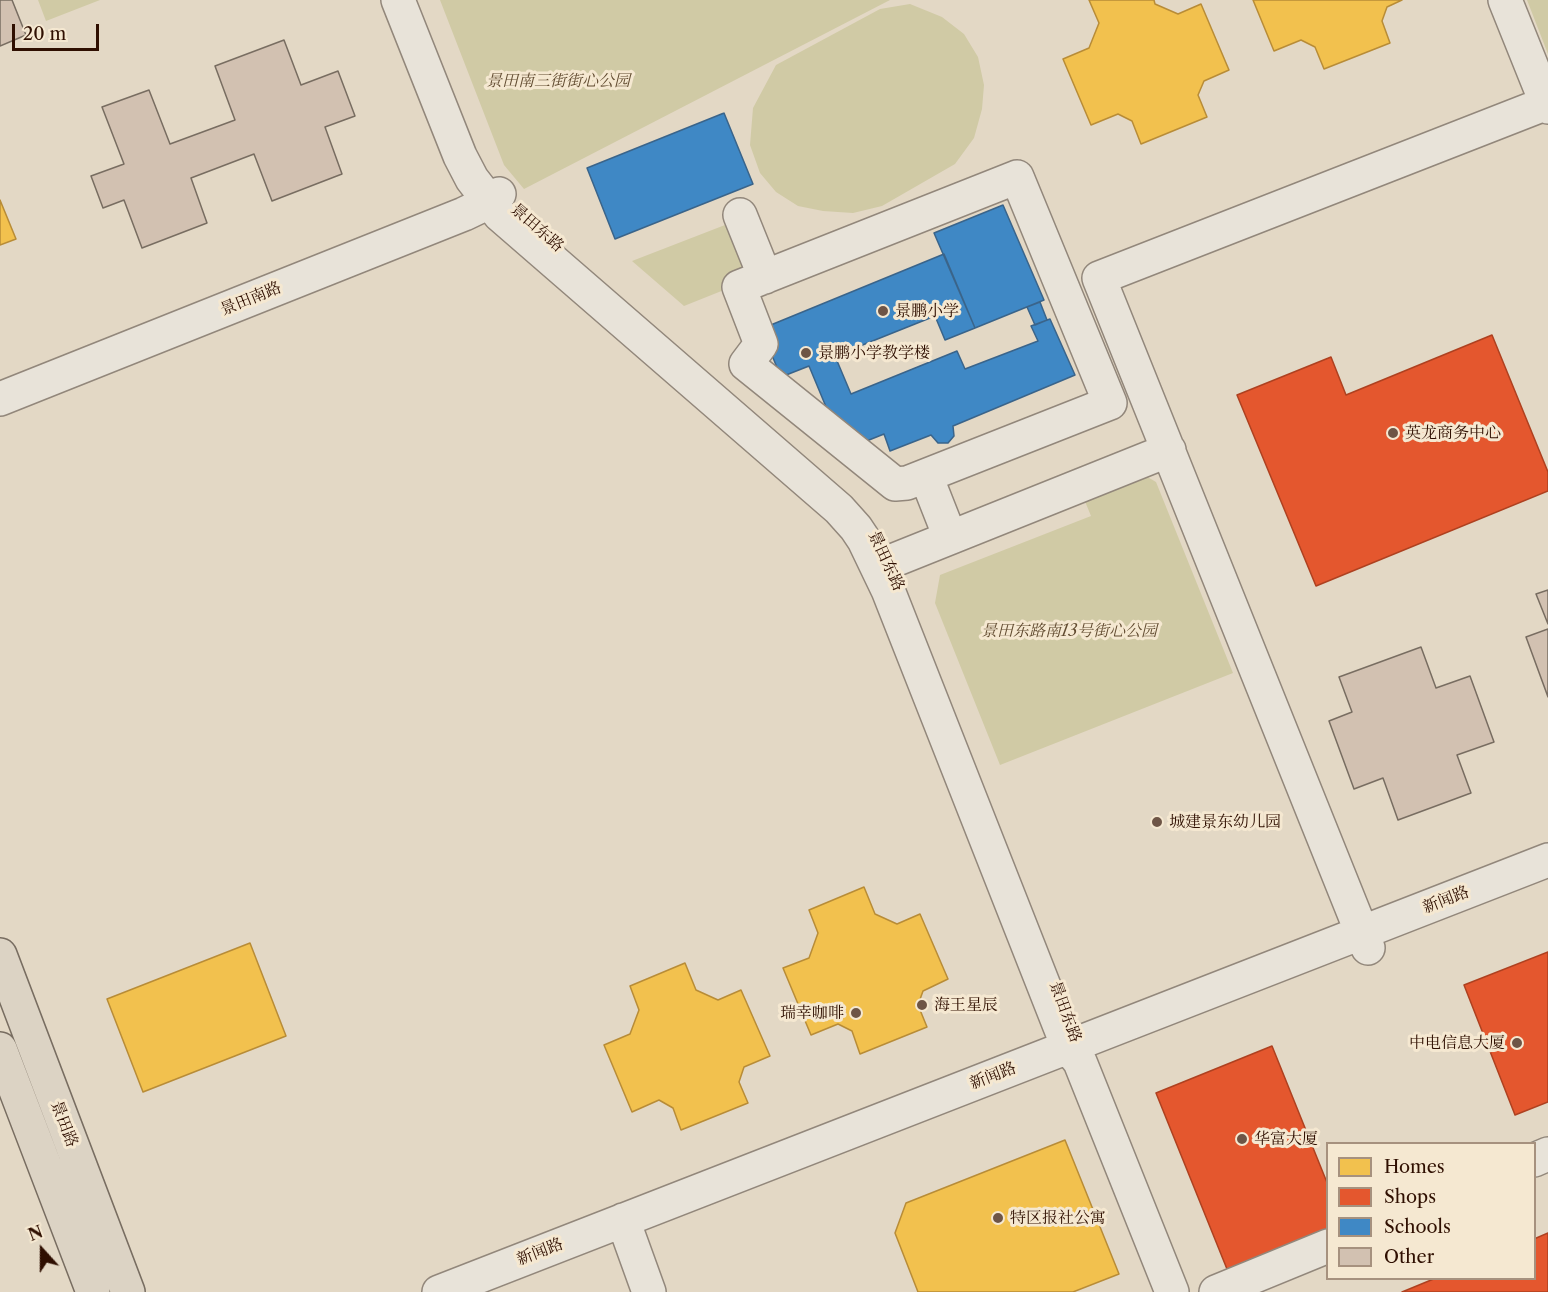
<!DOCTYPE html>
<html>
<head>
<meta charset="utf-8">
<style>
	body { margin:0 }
	#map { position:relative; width:1548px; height:1292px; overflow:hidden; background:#e3d8c5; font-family:"Libre Caslon Text",serif }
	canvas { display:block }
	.legend { position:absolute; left:1326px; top:1142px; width:210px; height:138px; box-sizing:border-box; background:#f5e8d1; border:2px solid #a6917e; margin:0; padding:8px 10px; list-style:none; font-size:18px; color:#2f0f01 }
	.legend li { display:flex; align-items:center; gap:12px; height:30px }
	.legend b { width:30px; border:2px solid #a6917e }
	.north { position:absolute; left:12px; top:1220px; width:60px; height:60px; -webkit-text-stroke:4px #f5e8d1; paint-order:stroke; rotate:339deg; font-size:16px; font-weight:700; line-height:24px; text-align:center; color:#2f0f01 }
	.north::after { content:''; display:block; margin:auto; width:21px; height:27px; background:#2f0f01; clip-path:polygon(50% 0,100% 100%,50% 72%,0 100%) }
	.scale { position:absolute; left:12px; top:24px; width:87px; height:27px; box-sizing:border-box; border:3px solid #2f0f01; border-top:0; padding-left:8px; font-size:18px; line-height:21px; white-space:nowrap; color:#2f0f01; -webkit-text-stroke:4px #f5e8d1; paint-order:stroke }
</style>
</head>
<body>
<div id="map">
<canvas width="1548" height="1292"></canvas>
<ul class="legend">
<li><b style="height:16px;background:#f2c14e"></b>Homes</li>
<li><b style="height:16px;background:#e4572e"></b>Shops</li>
<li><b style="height:16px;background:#3f88c5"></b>Schools</li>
<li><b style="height:16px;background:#d2c1b1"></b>Other</li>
</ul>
<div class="north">N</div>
<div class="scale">20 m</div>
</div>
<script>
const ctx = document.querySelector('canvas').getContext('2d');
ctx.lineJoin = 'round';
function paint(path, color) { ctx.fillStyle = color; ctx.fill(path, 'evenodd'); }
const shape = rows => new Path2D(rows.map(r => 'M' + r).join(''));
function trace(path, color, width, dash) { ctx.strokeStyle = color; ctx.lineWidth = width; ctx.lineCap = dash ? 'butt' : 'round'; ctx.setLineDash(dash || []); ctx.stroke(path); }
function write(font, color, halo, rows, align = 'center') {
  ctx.font = font + ' "Libre Caslon Text","Noto Serif SC",serif'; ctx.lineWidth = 6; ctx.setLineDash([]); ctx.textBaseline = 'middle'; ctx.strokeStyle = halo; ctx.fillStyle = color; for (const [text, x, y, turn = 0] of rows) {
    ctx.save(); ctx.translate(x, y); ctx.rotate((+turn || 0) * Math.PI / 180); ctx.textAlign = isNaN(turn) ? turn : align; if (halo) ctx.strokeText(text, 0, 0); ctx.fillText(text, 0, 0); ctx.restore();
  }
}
paint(shape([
	[38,0,100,0,46,21],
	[440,0,890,0,524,189,504,165],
	[1527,0,1548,0,1548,54],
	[910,4,942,17,964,34,978,57,984,85,982,109,974,138,955,164,882,206,853,213,823,211,798,206,776,192,760,173,750,145,753,108,776,65,880,9],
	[725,225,749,280,684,306,632,261],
	[1139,472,1156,482,1233,673,1000,765,935,603,940,575,1091,516,1082,494]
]), '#d0caa5');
const homes = shape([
	[1089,0,1154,0,1155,4,1178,14,1201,4,1229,70,1204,81,1198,95,1207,117,1141,144,1132,121,1118,114,1091,125,1063,59,1089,48,1099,23,1089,0],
	[1253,0,1402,0,1387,7,1382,21,1390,43,1324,69,1315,47,1301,40,1274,51,1253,0],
	[0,200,16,239,0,245,0,200],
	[864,887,875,914,897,924,920,914,948,979,923,991,918,1005,927,1027,860,1054,852,1031,838,1024,811,1035,783,968,809,958,818,933,809,910,864,887],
	[250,943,286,1036,143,1092,107,999,250,943],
	[685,963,696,990,718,1000,741,990,770,1056,744,1067,739,1082,748,1103,681,1130,673,1108,659,1100,632,1112,604,1045,630,1034,639,1010,630,986,685,963],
	[1065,1140,1119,1274,1073,1292,918,1292,895,1233,906,1203,1065,1140]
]);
paint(homes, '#f2c14e');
trace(homes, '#b88c37', 1.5);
const shops = shape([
	[1492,335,1548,472,1548,491,1316,586,1237,395,1331,357,1346,395,1492,335],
	[1548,952,1548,1102,1515,1115,1464,985,1548,952],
	[1272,1046,1328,1185,1328,1235,1229,1274,1156,1093,1272,1046],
	[1548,1233,1548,1292,1402,1292,1436,1278,1534,1278,1534,1239,1548,1233]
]);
paint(shops, '#e4572e');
trace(shops, '#ae4120', 1.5);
const schools = shape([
	[724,113,753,184,615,239,587,168,724,113],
	[1003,205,1044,300,975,328,934,233,1003,205],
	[944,254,975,328,945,340,935,316,835,356,851,394,957,351,965,369,1038,341,1031,326,1050,319,1075,375,953,426,954,436,948,443,938,443,931,435,890,451,884,434,844,450,809,366,781,377,761,329,944,254],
	[1040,302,1047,320,1035,325,1027,307,1040,302]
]);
paint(schools, '#3f88c5');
trace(schools, '#3a648a', 1.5);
const building = shape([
	[0,0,12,0,26,35,0,46,0,0],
	[284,40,301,85,338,71,355,116,325,127,342,174,272,201,254,154,191,178,207,223,142,248,124,200,103,208,91,176,124,164,102,107,149,90,170,144,235,120,215,66,284,40],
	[1548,590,1548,624,1536,594,1548,590],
	[1548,629,1548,697,1526,637,1548,629],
	[1421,647,1436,688,1470,676,1494,742,1457,755,1471,793,1398,820,1383,778,1354,789,1329,721,1352,712,1339,677,1421,647]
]);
paint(building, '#d2c1b1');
trace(building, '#786d61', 1.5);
const minor = shape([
	[398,0,460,156,472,179,500,215,839,509,856,528,864,540,888,590,1068,1047,1080,1062,1172,1292],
	[1505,0,1548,107],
	[1017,177,1110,403,907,483,895,484,746,364,761,344,739,287,1017,177],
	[740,215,765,277],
	[0,399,464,214,489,202,499,194],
	[926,476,950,537],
	[877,567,1169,450],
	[1368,948,1099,278,1547,103],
	[1534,1160,1548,1154],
	[623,1220,649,1292],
	[439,1292,1548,860],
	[1216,1292,1328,1246]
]);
const major = shape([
	[0,955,128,1292],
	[0,1049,93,1292]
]);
trace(minor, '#92877b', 36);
trace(major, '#786d61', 36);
trace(minor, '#e8e3d9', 33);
trace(major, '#dcd3c4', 33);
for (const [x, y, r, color] of [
	[883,311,6,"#6e5546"],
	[806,353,6,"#6e5546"],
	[1393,433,6,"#6e5546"],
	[1157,822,6,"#6e5546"],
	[922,1005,6,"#6e5546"],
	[856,1013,6,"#6e5546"],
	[1517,1043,6,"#6e5546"],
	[1242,1139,6,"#6e5546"],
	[998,1218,6,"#6e5546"]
]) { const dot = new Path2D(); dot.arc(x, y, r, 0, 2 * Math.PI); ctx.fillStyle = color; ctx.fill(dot); trace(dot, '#f5e8d1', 2); }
write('italic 16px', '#624c31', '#f5e8d1', [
	["景田南三街街心公园",558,81],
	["景田东路南13号街心公园",1069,631]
]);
write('16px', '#2f0f01', '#f5e8d1', [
	["景田东路",537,228,41],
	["景田南路",251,299,-22],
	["景田东路",886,561,65],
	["新闻路",1446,900,-21],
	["景田东路",1065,1012,70],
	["新闻路",993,1076,-21],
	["景田路",64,1124,69],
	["新闻路",540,1252,-21]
]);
write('16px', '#2f0f01', '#f5e8d1', [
	["景鹏小学",895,311],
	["景鹏小学教学楼",818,353],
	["英龙商务中心",1405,433],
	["城建景东幼儿园",1169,822],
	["海王星辰",934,1005],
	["瑞幸咖啡",844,1013,"right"],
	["中电信息大厦",1505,1043,"right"],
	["华富大厦",1254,1139],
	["特区报社公寓",1010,1218]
], 'left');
</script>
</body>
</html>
